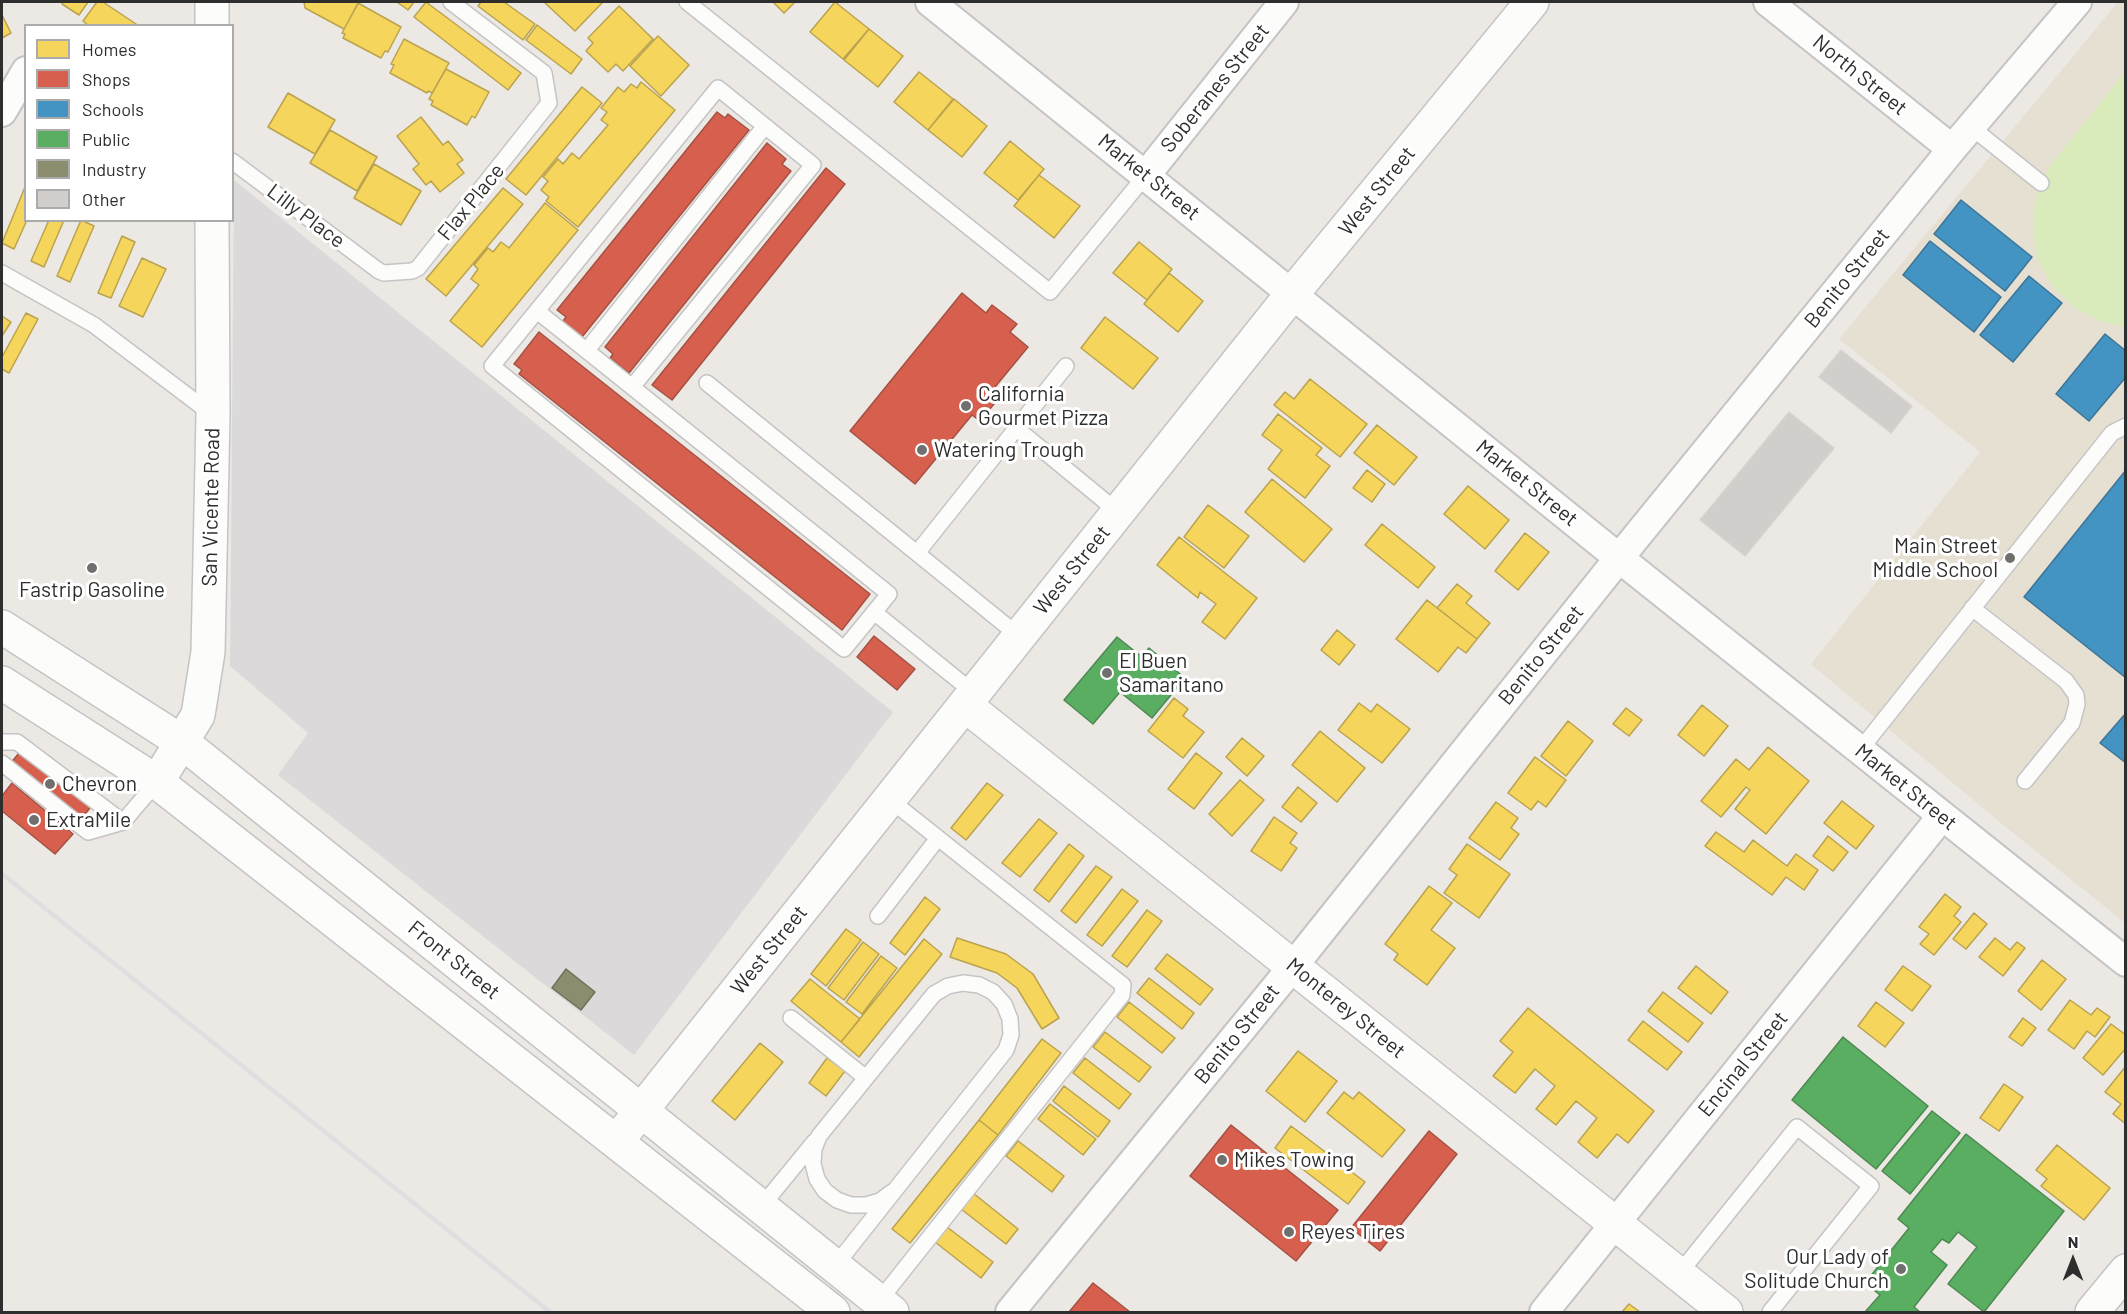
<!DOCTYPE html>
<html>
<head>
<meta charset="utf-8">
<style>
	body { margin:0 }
	#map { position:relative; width:2127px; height:1314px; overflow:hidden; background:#ece8e4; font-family:Barlow,sans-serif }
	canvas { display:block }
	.frame { position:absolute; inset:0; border:3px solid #2e2e2e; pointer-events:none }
	.legend { position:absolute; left:24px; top:24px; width:210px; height:198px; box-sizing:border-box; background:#fff; border:2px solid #ababab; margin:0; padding:8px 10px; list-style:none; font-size:18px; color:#2e2e2e }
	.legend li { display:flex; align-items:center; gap:12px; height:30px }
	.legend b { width:30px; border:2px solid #ababab }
	.north { position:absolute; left:2043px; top:1230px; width:60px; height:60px; -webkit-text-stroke:4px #fff; paint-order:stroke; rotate:0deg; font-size:16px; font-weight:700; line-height:24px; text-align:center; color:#2e2e2e }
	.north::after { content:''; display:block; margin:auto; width:21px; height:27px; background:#2e2e2e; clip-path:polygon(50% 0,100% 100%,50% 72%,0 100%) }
</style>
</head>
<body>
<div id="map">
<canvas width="2127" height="1314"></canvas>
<div class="frame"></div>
<ul class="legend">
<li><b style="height:16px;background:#f6d55c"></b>Homes</li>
<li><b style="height:16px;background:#d6604d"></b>Shops</li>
<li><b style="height:16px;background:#4393c3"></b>Schools</li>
<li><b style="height:16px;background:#5aae61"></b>Public</li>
<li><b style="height:16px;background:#8c8c6e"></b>Industry</li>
<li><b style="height:16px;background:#d1cecb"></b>Other</li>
</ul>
<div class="north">N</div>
</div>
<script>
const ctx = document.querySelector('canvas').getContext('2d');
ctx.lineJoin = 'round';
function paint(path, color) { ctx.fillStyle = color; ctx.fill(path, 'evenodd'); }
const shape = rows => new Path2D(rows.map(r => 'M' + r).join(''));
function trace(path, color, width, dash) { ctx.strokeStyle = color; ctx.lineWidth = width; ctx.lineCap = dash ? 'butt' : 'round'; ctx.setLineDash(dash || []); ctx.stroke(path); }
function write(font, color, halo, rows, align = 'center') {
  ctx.font = font + ' Barlow,sans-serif'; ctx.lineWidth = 6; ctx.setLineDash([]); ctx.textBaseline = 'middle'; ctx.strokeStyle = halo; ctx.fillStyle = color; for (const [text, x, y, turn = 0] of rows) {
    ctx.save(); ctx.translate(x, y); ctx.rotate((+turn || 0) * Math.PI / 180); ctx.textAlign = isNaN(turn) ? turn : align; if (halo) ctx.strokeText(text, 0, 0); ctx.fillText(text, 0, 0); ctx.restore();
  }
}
paint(shape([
	[234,180,893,712,634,1055,278,775,308,733,230,666]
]), '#dcd9db');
paint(shape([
	[2118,2,2125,2,2125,923,1991,815,1811,664,1980,452,1839,339]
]), '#e6e0d3');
paint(shape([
	[2125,72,2125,327,2100,321,2075,308,2055,289,2040,265,2033,238,2033,210,2041,183,2055,159]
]), '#d9eabb');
const homes = shape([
	[63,2,88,2,79,15,62,4,63,2],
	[97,2,103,2,139,26,89,26,83,21,97,2],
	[304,2,359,2,344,29,305,8,304,2],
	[397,2,414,2,408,10,397,2],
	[426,2,521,73,508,90,414,17,426,2],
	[481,2,504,2,535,24,523,40,478,6,481,2],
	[544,2,603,2,575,31,544,2],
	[773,2,795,2,784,13,773,2],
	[835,2,869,29,843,59,810,32,835,2],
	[358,3,401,27,388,52,385,51,381,58,343,38,345,34,342,33,358,3],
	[619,6,653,39,623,71,616,64,608,72,586,51,593,43,588,38,619,6],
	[2,15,11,33,2,38,2,15],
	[537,25,582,59,571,74,526,40,537,25],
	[869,29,903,56,878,87,844,60,869,29],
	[658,36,689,65,661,96,630,66,658,36],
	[404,39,449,63,432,93,428,91,427,93,390,73,394,65,391,64,404,39],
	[446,69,489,92,475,118,472,116,467,125,431,105,433,101,429,99,446,69],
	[919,72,953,99,928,130,894,102,919,72],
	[641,82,675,110,578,227,546,201,549,197,541,190,548,181,543,177,558,159,563,164,572,153,579,159,608,125,601,120,607,112,601,108,618,87,624,92,631,84,637,88,641,82],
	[582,87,602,103,526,195,506,179,582,87],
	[288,93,335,120,315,154,268,127,288,93],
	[954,99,987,126,962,157,928,130,954,99],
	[421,117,443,145,448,141,463,160,457,164,464,173,440,192,431,181,426,185,413,169,419,164,397,136,421,117],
	[330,130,377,157,357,191,310,163,330,130],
	[1010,141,1044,169,1018,200,984,173,1010,141],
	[374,164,421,191,401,225,354,198,374,164],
	[1039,175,1080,206,1054,238,1014,206,1039,175],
	[25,187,27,220,14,249,2,243,25,187],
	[503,188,523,204,446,296,426,279,503,188],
	[545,203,578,230,482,347,450,321,479,285,471,279,478,269,474,265,488,248,493,252,501,242,509,248,545,203],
	[49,220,64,220,44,267,31,261,49,220],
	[81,220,94,226,70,282,57,276,81,220],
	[122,236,135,242,111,298,98,293,122,236],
	[1139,242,1172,269,1147,300,1113,273,1139,242],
	[142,258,166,269,143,317,119,306,142,258],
	[1169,273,1203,301,1178,332,1144,304,1169,273],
	[26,313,38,319,9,373,2,369,2,357,26,313],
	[2,316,11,322,2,336,2,316],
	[1105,317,1158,358,1133,389,1081,348,1105,317],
	[1310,379,1367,424,1340,457,1274,405,1285,392,1294,399,1310,379],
	[1278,414,1322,448,1316,455,1330,466,1305,498,1268,469,1282,450,1262,435,1278,414],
	[1377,425,1417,457,1394,485,1354,453,1377,425],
	[1367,470,1385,484,1372,502,1353,488,1367,470],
	[1272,479,1332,529,1304,562,1245,512,1272,479],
	[1468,486,1509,520,1485,549,1444,514,1468,486],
	[1208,505,1249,536,1224,568,1184,537,1208,505],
	[1382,524,1435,567,1418,588,1365,545,1382,524],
	[1525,533,1549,552,1518,590,1495,571,1525,533],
	[1179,537,1257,598,1225,639,1202,622,1216,604,1200,592,1198,598,1157,565,1179,537],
	[1457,584,1472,596,1466,603,1490,623,1477,639,1437,608,1457,584],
	[1427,600,1477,639,1466,653,1458,647,1438,672,1396,639,1427,600],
	[1337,630,1355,645,1339,665,1321,650,1337,630],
	[1174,698,1188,709,1183,716,1204,732,1183,758,1148,731,1174,698],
	[1359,703,1371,712,1377,704,1410,729,1382,763,1338,730,1359,703],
	[1702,705,1728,726,1704,756,1678,735,1702,705],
	[1626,708,1642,720,1629,736,1613,724,1626,708],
	[1568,721,1593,741,1566,776,1541,756,1568,721],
	[1320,731,1365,768,1337,802,1292,765,1320,731],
	[1242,738,1264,756,1247,776,1226,757,1242,738],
	[1768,747,1809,781,1766,834,1735,809,1750,790,1746,787,1721,817,1701,801,1736,759,1749,770,1768,747],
	[1196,753,1222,773,1194,809,1168,789,1196,753],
	[1535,757,1566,780,1546,807,1538,801,1531,810,1508,793,1535,757],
	[1240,780,1264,800,1232,836,1209,814,1240,780],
	[987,783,1003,795,966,840,951,828,987,783],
	[1298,787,1317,803,1301,822,1282,807,1298,787],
	[1842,801,1874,826,1856,849,1824,823,1842,801],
	[1496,802,1518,818,1511,828,1519,834,1500,860,1469,838,1496,802],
	[1274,817,1297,833,1290,843,1297,848,1281,871,1251,851,1274,817],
	[1039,819,1057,833,1020,877,1002,863,1039,819],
	[1716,832,1744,852,1753,840,1787,866,1796,854,1818,870,1804,890,1786,877,1772,895,1705,846,1716,832],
	[1828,836,1848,852,1833,871,1813,856,1828,836],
	[1069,844,1084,856,1049,902,1034,890,1069,844],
	[1467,844,1510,874,1479,918,1444,893,1457,875,1449,869,1467,844],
	[1096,866,1112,877,1076,923,1061,911,1096,866],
	[1429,886,1452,903,1431,930,1455,948,1427,985,1394,960,1398,954,1385,944,1429,886],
	[1122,889,1138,901,1102,946,1087,935,1122,889],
	[1945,894,1961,907,1954,916,1961,922,1934,955,1920,944,1929,934,1919,927,1945,894],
	[925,897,940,909,905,955,890,943,925,897],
	[1147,910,1162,921,1127,967,1112,956,1147,910],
	[1974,913,1987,924,1966,949,1953,939,1974,913],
	[846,929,861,940,826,986,811,974,846,929],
	[957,938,1006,954,1033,974,1059,1018,1042,1029,1017,988,997,973,950,957,957,938],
	[1995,938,2010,950,2017,942,2025,948,2003,976,1979,957,1995,938],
	[924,939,942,954,859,1057,841,1042,924,939],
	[863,942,879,954,844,1000,828,988,863,942],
	[1167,954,1213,989,1200,1005,1155,969,1167,954],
	[881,956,897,968,862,1014,846,1002,881,956],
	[2042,960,2066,979,2041,1010,2018,991,2042,960],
	[1696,966,1728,992,1711,1014,1678,988,1696,966],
	[1903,966,1931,986,1912,1011,1885,990,1903,966],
	[1149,978,1194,1013,1182,1029,1137,993,1149,978],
	[810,979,860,1019,841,1042,791,1001,810,979],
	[1663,992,1703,1023,1688,1042,1648,1011,1663,992],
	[2070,1000,2091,1015,2097,1008,2110,1017,2095,1037,2087,1031,2074,1049,2048,1030,2070,1000],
	[1129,1002,1175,1038,1162,1053,1117,1017,1129,1002],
	[1876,1002,1904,1023,1885,1047,1858,1026,1876,1002],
	[1528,1008,1654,1111,1628,1143,1617,1134,1597,1158,1578,1142,1597,1118,1576,1101,1556,1125,1536,1109,1555,1086,1535,1069,1515,1093,1493,1076,1513,1052,1500,1041,1528,1008],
	[2023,1018,2036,1028,2022,1046,2009,1037,2023,1018],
	[1643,1021,1682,1052,1667,1070,1628,1040,1643,1021],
	[2111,1024,2126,1035,2126,1048,2103,1075,2083,1058,2111,1024],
	[1105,1032,1151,1067,1139,1082,1093,1047,1105,1032],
	[1042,1039,1061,1053,998,1135,979,1120,1042,1039],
	[760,1043,783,1062,735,1120,712,1101,760,1043],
	[1298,1051,1337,1081,1305,1122,1266,1091,1298,1051],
	[827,1058,845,1071,826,1096,809,1083,827,1058],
	[1085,1058,1131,1094,1119,1109,1073,1073,1085,1058],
	[2126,1066,2126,1124,2113,1114,2121,1104,2105,1092,2126,1066],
	[2004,1084,2023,1097,1999,1131,1980,1118,2004,1084],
	[1064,1086,1110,1121,1098,1137,1053,1101,1064,1086],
	[1344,1092,1353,1099,1359,1092,1405,1130,1382,1157,1327,1113,1344,1092],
	[1050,1104,1096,1139,1083,1155,1038,1119,1050,1104],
	[979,1120,998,1135,910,1243,892,1229,979,1120],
	[1291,1126,1365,1182,1348,1204,1275,1148,1291,1126],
	[1018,1141,1064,1176,1052,1192,1006,1156,1018,1141],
	[2057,1145,2110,1188,2084,1220,2041,1186,2047,1179,2036,1170,2057,1145],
	[973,1193,1018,1229,1006,1244,961,1209,973,1193],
	[947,1227,993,1262,981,1278,935,1242,947,1227],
	[1629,1304,1640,1312,1622,1312,1629,1304]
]);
paint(homes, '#f6d55c');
trace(homes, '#baa34e', 1.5);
const shops = shape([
	[717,112,725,118,728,114,749,130,582,337,563,321,566,317,557,310,717,112],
	[767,143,786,159,782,164,791,171,629,373,610,358,613,354,605,347,767,143],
	[826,168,845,184,672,400,652,385,826,168],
	[962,293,986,313,992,305,1017,324,1010,332,1028,347,986,398,994,404,980,421,972,415,915,484,850,431,962,293],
	[539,332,870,594,842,630,519,374,522,370,514,364,539,332],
	[874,636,915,669,897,690,857,657,874,636],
	[23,748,94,803,77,824,6,769,23,748],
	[12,783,73,834,55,854,2,811,2,796,12,783],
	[1231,1125,1338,1210,1296,1261,1190,1176,1231,1125],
	[1429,1131,1457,1154,1380,1251,1351,1228,1429,1131],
	[1093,1283,1130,1312,1069,1312,1093,1283]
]);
paint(shops, '#d6604d');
trace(shops, '#a45144', 1.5);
const schools = shape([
	[1961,200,2032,257,2005,291,1934,234,1961,200],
	[1930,241,2001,297,1974,332,1903,275,1930,241],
	[2029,276,2062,303,2013,362,1980,335,2029,276],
	[2105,334,2126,351,2126,377,2089,421,2056,394,2105,334],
	[2126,470,2126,678,2024,597,2126,470],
	[2126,713,2126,763,2100,743,2126,713]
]);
paint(schools, '#4393c3');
trace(schools, '#3d7596', 1.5);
const public = shape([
	[1117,637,1142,657,1149,648,1185,678,1152,718,1120,692,1093,724,1064,700,1117,637],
	[1843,1037,1928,1106,1876,1169,1792,1100,1843,1037],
	[1932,1111,1960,1133,1910,1194,1882,1171,1932,1111],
	[1966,1134,2064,1211,1984,1312,1948,1284,1977,1247,1958,1232,1949,1243,1942,1239,1931,1252,1947,1265,1914,1307,1920,1312,1865,1312,1880,1295,1865,1283,1909,1228,1898,1219,1966,1134]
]);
paint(public, '#5aae61');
trace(public, '#4d8852', 1.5);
const industry = shape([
	[566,969,595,992,581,1010,552,988,566,969]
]);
paint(industry, '#8c8c6e');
trace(industry, '#70705b', 1.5);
const building = shape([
	[1841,350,1912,406,1891,433,1819,377,1841,350],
	[1789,412,1834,448,1745,556,1700,520,1789,412]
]);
paint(building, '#d1cecb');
trace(building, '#d7d4d0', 1.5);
const service = shape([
	[687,2,1050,292,1146,175],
	[1971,127,2041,183],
	[232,161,379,271,384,273,412,271,418,268,549,103,544,73,451,2],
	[2,273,94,325,213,415],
	[537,311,632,387,813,165,718,88,492,366,844,649,889,594,632,387],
	[587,350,765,126],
	[707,383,1019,636],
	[1016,428,1118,512],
	[917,553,1066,366],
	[1972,608,2066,681,2076,695,2077,704,2072,723,2025,781],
	[874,612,974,693],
	[2,742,17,742,123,822,157,782],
	[1860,750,2112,433,2126,426],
	[2,763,88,832,123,822],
	[878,916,938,838],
	[791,1018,866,1078],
	[761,1207,815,1141],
	[835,1266,1006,1050,1011,1035,1010,1019,1004,1004,993,992,979,985,963,983,948,986,934,994,819,1136,814,1149,813,1164,817,1179,825,1191,837,1200,851,1205,866,1205,880,1201,892,1192],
	[1678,1275,1797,1127,1871,1186,1770,1312],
	[879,1301,1122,995,1123,985,889,799]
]);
const minor = shape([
	[930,2,1619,558,2126,962],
	[1768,2,1952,149],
	[2,112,26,71],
	[1146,175,1284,2],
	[1010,1312,1294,965,1619,558,1952,149,2077,2],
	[1544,1312,1942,816]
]);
const tertiary = shape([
	[212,26,212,2],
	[965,705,1726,1312],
	[157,782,198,715,208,652,213,415,212,220],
	[617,1141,1292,294,1532,2],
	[2092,1312,2126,1271]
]);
const secondary = shape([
	[2,627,182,742,892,1312],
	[2,683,157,782,833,1312]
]);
trace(service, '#c5c4c5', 18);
trace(minor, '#c5c4c5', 32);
trace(tertiary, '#c5c4c5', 36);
trace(secondary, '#c5c4c5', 36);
trace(service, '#fcfcfb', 15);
trace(minor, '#fcfcfb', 28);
trace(tertiary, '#fcfcfb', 33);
trace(secondary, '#fcfcfb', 33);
trace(shape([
	[2,874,550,1312]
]), '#dfdfe1', 4.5);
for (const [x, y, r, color] of [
	[966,406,6,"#706f6e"],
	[922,450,6,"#706f6e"],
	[2010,558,6,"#706f6e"],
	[92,568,6,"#706f6e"],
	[1107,673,6,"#706f6e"],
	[50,784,6,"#706f6e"],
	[34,820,6,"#706f6e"],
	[1222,1160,6,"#706f6e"],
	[1289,1232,6,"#706f6e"],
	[1901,1269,6,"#706f6e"]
]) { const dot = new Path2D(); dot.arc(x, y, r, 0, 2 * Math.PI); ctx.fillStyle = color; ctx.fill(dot); trace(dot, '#fff', 2); }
write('21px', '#2e2e2e', '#fff', [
	["North Street",1860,75,39],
	["Soberanes Street",1215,88,-51],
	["Market Street",1149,177,39],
	["West Street",1377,191,-51],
	["Flax Place",471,202,-51],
	["Lilly Place",306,216,37],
	["Benito Street",1847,278,-51],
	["Market Street",1527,483,39],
	["San Vicente Road",211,507,-89],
	["West Street",1072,570,-51],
	["Benito Street",1541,655,-51],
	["Market Street",1906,787,39],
	["West Street",769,950,-51],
	["Front Street",454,960,39],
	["Monterey Street",1346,1008,39],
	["Benito Street",1237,1034,-51],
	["Encinal Street",1743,1064,-51]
]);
write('21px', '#2e2e2e', '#fff', [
	["California",978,394],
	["Gourmet Pizza",978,418],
	["Watering Trough",934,450],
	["Main Street",1998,546,"right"],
	["Middle School",1998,570,"right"],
	["Fastrip Gasoline",92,590,"center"],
	["El Buen",1119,661],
	["Samaritano",1119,685],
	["Chevron",62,784],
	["ExtraMile",46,820],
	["Mikes Towing",1234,1160],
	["Reyes Tires",1301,1232],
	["Our Lady of",1889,1257,"right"],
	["Solitude Church",1889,1281,"right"]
], 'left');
</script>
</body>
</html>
